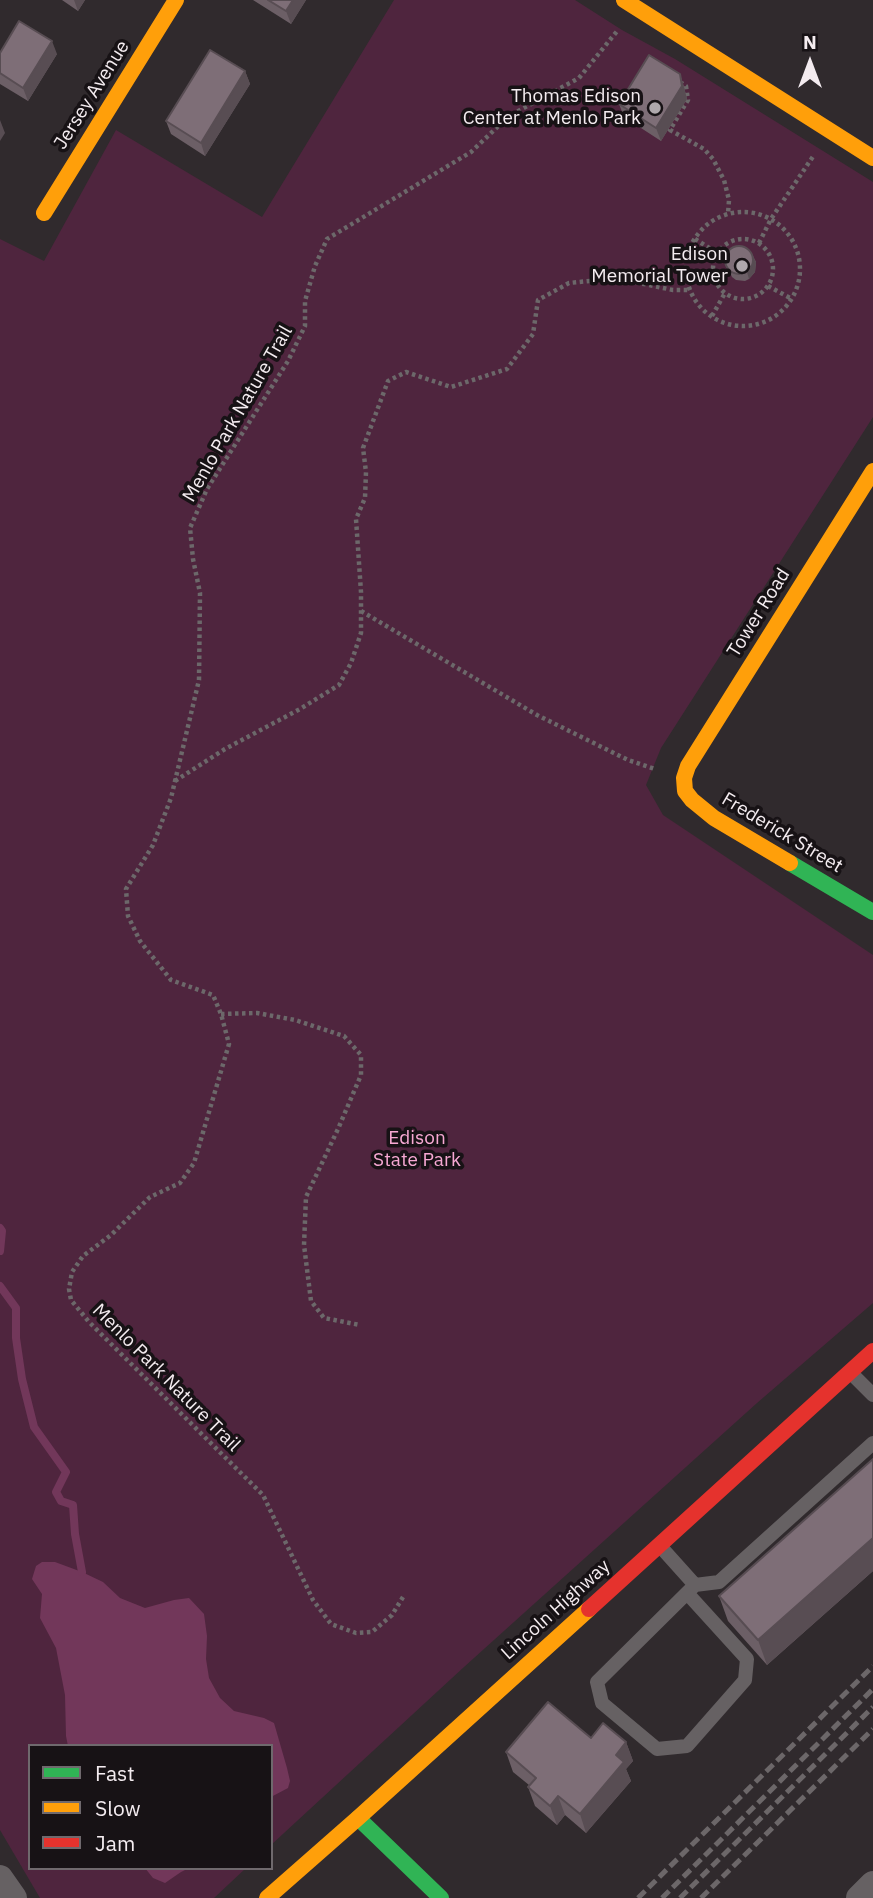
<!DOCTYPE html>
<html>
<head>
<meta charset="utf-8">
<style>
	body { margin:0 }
	#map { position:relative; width:873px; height:1898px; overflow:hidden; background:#302a2d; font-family:"IBM Plex Sans",sans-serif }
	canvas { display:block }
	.legend { position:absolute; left:28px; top:1744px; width:245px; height:126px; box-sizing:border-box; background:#171215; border:2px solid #6f696d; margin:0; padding:9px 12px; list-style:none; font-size:21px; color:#f4ecf0 }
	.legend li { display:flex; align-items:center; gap:14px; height:35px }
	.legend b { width:35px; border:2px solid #6f696d }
	.north { position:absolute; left:775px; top:28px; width:70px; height:70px; -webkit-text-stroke:5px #171215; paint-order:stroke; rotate:0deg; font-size:19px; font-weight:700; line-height:28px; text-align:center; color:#f4ecf0 }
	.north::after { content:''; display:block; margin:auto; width:24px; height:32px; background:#f4ecf0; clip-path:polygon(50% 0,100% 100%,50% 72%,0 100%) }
</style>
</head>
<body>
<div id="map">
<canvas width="873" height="1898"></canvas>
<ul class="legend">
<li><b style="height:9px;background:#30b455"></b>Fast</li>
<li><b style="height:9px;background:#ff9f0a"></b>Slow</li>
<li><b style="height:9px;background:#e5322d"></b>Jam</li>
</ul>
<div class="north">N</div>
</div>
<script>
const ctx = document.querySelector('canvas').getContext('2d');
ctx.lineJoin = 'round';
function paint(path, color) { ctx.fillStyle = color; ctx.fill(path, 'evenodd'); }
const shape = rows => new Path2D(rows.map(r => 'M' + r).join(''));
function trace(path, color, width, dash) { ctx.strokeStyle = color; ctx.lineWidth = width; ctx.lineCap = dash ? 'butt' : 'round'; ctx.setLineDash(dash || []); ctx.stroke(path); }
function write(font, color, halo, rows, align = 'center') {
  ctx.font = font + ' "IBM Plex Sans",sans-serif'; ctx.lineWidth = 7; ctx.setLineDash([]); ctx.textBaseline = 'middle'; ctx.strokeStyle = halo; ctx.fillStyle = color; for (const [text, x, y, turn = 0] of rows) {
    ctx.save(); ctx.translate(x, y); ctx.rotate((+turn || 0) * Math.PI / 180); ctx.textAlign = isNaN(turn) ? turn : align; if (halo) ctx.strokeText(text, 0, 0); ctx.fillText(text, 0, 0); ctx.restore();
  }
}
paint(shape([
	[394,0,575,0,622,30,675,59,873,182,873,417,661,748,646,785,663,815,873,955,873,1303,757,1403,464,1667,271,1845,271,1746,30,1746,30,1868,246,1868,214,1898,40,1898,0,1830,0,239,44,261,116,130,262,217]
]), '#4f253e');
paint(shape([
	[42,1562,55,1562,82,1572,103,1582,120,1598,145,1608,174,1600,189,1598,204,1614,207,1636,206,1659,209,1678,220,1698,234,1711,264,1718,274,1723,287,1768,290,1781,288,1788,271,1797,271,1746,68,1746,66,1736,65,1695,56,1648,40,1618,42,1594,32,1579,36,1566],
	[145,1868,189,1868,181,1872,165,1883,153,1878]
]), '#72375a');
trace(shape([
	[0,1228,2,1231,0,1251],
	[0,1286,16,1308,16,1338,22,1379,34,1427,66,1472,56,1492,61,1501,73,1505,75,1534,82,1572]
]), '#72375a', 8);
trace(shape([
	[680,82,686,86,688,100,670,130,704,149,713,159,724,180,729,200,728,214],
	'686 269a57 57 0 1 1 114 0a57 57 0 1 1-114 0Z',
	'713 269a30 30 0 1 1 60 0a30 30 0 1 1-60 0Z',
	[695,239,717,253],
	[759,243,771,219,814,155],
	[768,286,792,299],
	[712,316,725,293],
	[361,611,537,715,628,760,655,769],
	[175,781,225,749,300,709,339,685,351,663,361,633,361,592,356,519,365,498,366,472,363,448,388,381,406,372,451,387,507,369,533,334,538,300,569,283,599,280,634,282,673,290,690,290],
	[221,1014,257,1013,295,1020,344,1036,361,1055,361,1075,338,1129,306,1197,304,1245,311,1301,324,1318,360,1325],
	[403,1597,392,1615,372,1632,356,1633,331,1624,313,1600,263,1495,89,1322,71,1300,69,1289,72,1272,83,1256,111,1235,150,1197,180,1183,194,1163,229,1044,221,1014,213,995,171,980,140,941,128,916,126,889,153,845,171,798,199,680,200,593,193,559,190,528,207,489,288,361,305,326,305,301,315,266,327,239,471,152,509,116,579,78,618,30]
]), '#6c686a', 4.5, [3.5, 3.5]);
trace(shape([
	[852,1374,873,1395],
	[660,1546,695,1585,719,1582,873,1443],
	[687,1593,747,1659,745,1680,687,1746,657,1749,602,1703,597,1682,695,1585]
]), '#666163', 14);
trace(shape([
	[0,1878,14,1898],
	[859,1898,873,1884]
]), '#666163', 26);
trace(shape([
	[790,863,873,912],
	[358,1818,441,1898]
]), '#30b455', 16);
trace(shape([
	[624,0,873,158],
	[44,213,176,0],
	[790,863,714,818,692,800,685,791,684,778,688,766,873,471],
	[267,1898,358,1818,589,1609]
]), '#ff9f0a', 16);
trace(shape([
	[589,1609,873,1351]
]), '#e5322d', 16);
trace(shape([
	[638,1898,873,1666],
	[662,1898,873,1689],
	[680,1898,873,1707],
	[701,1898,873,1729]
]), '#6c6769', 5, [10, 5]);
paint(shape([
	[62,0,85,0,78,11],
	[253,0,306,0,291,24],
	[0,53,57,54,28,101,0,84],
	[245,71,250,84,205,156,171,134,166,121],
	[680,74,684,87,687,99,661,141,624,117,619,104],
	[753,256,756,262,755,272,749,279,745,281,736,280,732,277,725,262],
	[873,1459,873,1571,767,1665,728,1621,719,1596],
	[591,1738,626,1742,633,1761,626,1769,631,1781,586,1833,565,1815,557,1825,535,1806,528,1787,529,1785,513,1772,506,1752]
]), '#6c5f66');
paint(shape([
	[74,0,85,0,78,11],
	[293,0,306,0,291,24,286,11],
	[52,41,57,54,28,101,23,88],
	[245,71,250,84,205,156,201,143],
	[680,74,684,87,687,99,661,141,656,128],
	[0,120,5,133,0,141],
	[753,256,756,262,755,272,749,279,747,272],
	[873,1538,873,1571,767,1665,758,1640],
	[626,1742,633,1761,626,1769,631,1781,586,1833,580,1814,616,1755],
	[558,1796,565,1815,557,1825,550,1806]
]), '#584d53');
const building = shape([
	[268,0,293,0,286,11,268,0],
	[19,21,52,41,23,88,0,73,0,53,19,21],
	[210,50,245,71,201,143,166,121,210,50],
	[649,55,680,74,682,86,656,128,619,104,649,55],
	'725 260a14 14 0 1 1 28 0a14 14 0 1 1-28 0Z',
	[873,1459,873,1538,758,1640,719,1596,873,1459],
	[548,1702,591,1738,603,1723,626,1742,616,1755,624,1762,580,1814,558,1796,550,1806,528,1787,536,1778,506,1752,548,1702]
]);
paint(building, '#7e6e77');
trace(building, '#584d53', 2);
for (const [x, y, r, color] of [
	[655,108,7,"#afa8ac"],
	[742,266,7,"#afa8ac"]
]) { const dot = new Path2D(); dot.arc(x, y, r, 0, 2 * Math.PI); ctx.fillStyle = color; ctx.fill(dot); trace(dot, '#171215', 2.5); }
write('19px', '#f4ecf0', '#171215', [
	["Jersey Avenue",92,95,-58],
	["Menlo Park Nature Trail",238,414,-60],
	["Tower Road",759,613,-58],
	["Frederick Street",782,833,31],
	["Menlo Park Nature Trail",166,1378,45],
	["Lincoln Highway",556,1610,-42]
]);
write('19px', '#f4ecf0', '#171215', [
	["Thomas Edison",641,97],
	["Center at Menlo Park",641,119],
	["Edison",728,255],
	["Memorial Tower",728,277]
], 'right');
write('19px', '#f7a8d3', '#171215', [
	["Edison",417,1139],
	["State Park",417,1161]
]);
</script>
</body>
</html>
